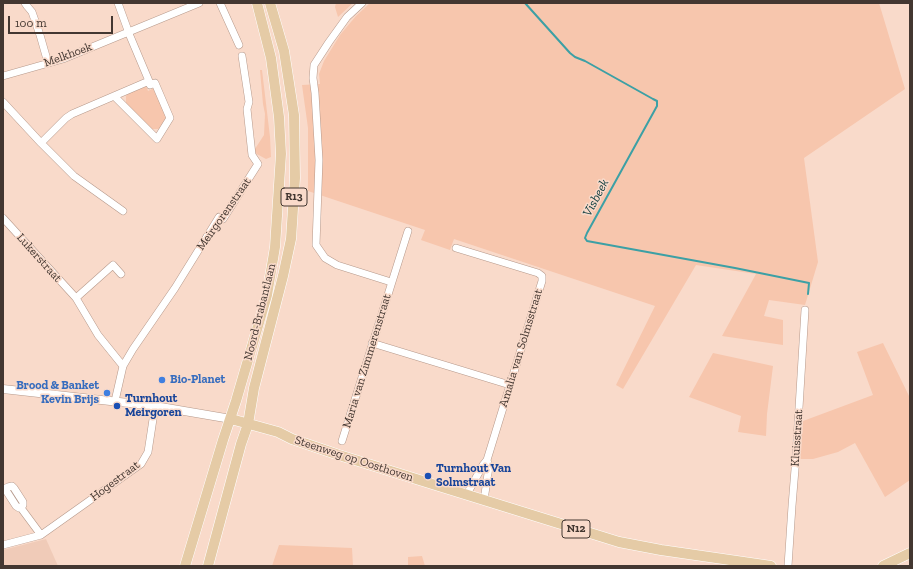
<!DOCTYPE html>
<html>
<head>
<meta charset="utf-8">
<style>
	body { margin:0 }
	#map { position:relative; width:913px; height:569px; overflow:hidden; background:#f9daca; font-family:"Zilla Slab",serif }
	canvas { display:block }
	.frame { position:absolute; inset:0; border:4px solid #433731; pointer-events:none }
	.scale { position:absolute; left:8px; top:16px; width:105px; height:18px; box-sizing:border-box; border:2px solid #433731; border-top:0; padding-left:5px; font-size:12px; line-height:14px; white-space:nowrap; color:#433731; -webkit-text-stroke:3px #f9daca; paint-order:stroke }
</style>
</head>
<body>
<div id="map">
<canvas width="913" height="569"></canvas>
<div class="frame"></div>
<div class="scale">100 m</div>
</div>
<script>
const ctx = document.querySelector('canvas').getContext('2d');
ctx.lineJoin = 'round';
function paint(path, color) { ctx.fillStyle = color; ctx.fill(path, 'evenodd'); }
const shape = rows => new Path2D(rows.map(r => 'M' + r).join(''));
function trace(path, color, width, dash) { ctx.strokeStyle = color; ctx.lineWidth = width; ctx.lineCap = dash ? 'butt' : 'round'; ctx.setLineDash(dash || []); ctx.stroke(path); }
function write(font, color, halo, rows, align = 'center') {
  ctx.font = font + ' "Zilla Slab",serif'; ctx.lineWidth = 3; ctx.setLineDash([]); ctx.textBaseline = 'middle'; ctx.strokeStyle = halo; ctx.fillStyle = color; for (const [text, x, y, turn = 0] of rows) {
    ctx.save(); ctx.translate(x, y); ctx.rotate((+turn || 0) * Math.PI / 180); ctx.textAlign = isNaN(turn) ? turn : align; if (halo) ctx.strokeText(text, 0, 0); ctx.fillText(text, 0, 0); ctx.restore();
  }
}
paint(shape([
	[46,539,58,566,3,566,3,550]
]), '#f0cbb8');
paint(shape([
	[336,3,353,3,338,17,335,7],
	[370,3,879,3,905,89,804,158,818,262,805,305,769,300,764,316,783,320,783,345,722,336,756,274,696,265,623,389,616,385,655,306,454,239,450,250,421,240,425,230,308,191,308,128,302,85,320,84,319,74,324,61,340,35,356,16],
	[260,70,262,70,270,137,271,157,266,159,253,152,264,135,265,114,263,104],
	[146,86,148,91,154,88,166,117,164,124,161,128,158,129,151,129,126,104,126,96,127,94],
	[883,343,910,398,910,480,885,497,855,443,838,452,813,459,800,459,803,421,873,395,857,352],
	[713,353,773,366,767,414,766,436,738,432,741,416,689,397],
	[279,545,352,548,353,566,272,566],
	[422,556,425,566,408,566,408,557]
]), '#f7c6ad');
trace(shape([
	[525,3,570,53,575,57,585,61,653,99,657,101,657,106,587,233,585,238,587,241,735,268,809,283,808,294]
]), '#3ca0a5', 2);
const minor = shape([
	[25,3,27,6,32,12,40,35,48,63],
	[118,3,130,36,149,81],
	[220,3,239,45],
	[362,3,347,17,329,42,314,65,313,78,315,93,319,160,316,245,325,258,337,265,391,282],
	[3,76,63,59,199,3],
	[114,96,157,139,170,118,155,83,150,85,149,81],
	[3,102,41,143,74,176,123,211],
	[41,143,66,118,72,114,149,81],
	[3,218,76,298,98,335,123,366],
	[456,248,538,273,542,276,542,281,487,460,483,465,467,494],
	[76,298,113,265,121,274],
	[372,343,510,385],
	[115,401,123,366,133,349,175,288,219,217,223,219,258,164,252,155,247,109,249,102,242,56],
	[342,441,408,231],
	[484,500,489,467,487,460],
	[21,508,19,508,16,506,7,492,6,488,8,487,12,486,14,488,23,502,23,505,21,508,41,535],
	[3,545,41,535,141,464,148,452,155,406],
	[788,566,792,506,796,457,805,310]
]);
const tertiary = shape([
	[3,389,155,406,231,419]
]);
const primary = shape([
	[231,419,278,432,292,439,339,455,619,542,661,550,771,566],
	[185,566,223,440,236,401,267,295,275,247,281,154,279,117,271,58,257,3],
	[208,566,241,444,248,424,254,388,283,276,291,239,295,178,294,115,284,51,270,3],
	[883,566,910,553]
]);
trace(minor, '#b6998b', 8);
trace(tertiary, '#b6998b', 9);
trace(primary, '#fff', 11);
trace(minor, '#fff', 7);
trace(tertiary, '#fff', 8);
trace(primary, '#e5cba6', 10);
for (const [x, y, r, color] of [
	[162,380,4,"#3f7fe0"],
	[107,393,4,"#3f7fe0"],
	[117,406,4,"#1a4fb4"],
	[428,476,4,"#1a4fb4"]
]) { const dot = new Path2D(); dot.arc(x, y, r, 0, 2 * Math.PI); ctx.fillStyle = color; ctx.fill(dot); trace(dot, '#f9daca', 1.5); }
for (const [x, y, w] of [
	[294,197,26],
	[576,529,28]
]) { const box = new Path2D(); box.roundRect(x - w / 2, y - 9, w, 18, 3); ctx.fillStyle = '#f9daca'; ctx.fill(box); trace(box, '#433731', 1); }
write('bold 11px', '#433731', null, [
	["R13",294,197],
	["N12",576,529]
]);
write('12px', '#433731', '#f9daca', [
	["Melkhoek",68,55,-20],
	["Meirgorenstraat",224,214,-55],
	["Lukerstraat",39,258,48],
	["Noord-Brabantlaan",260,312,-76],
	["Amalia van Solmsstraat",521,348,-73],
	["Maria van Zimmerenstraat",367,361,-73],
	["Kluisstraat",797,438,-86],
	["Steenweg op Oosthoven",354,459,18],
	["Hogestraat",115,481,-37]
]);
write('bold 12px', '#366cbe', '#f9daca', [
	["Bio-Planet",170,380],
	["Brood & Banket",99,386,"right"],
	["Kevin Brijs",99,400,"right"]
], 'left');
write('bold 12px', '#164399', '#f9daca', [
	["Turnhout",125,399],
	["Meirgoren",125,413],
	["Turnhout Van",436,469],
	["Solmstraat",436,483]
], 'left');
write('italic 13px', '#0b3a3c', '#f9daca', [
	["Visbeek",596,198,-62]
]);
</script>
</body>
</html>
